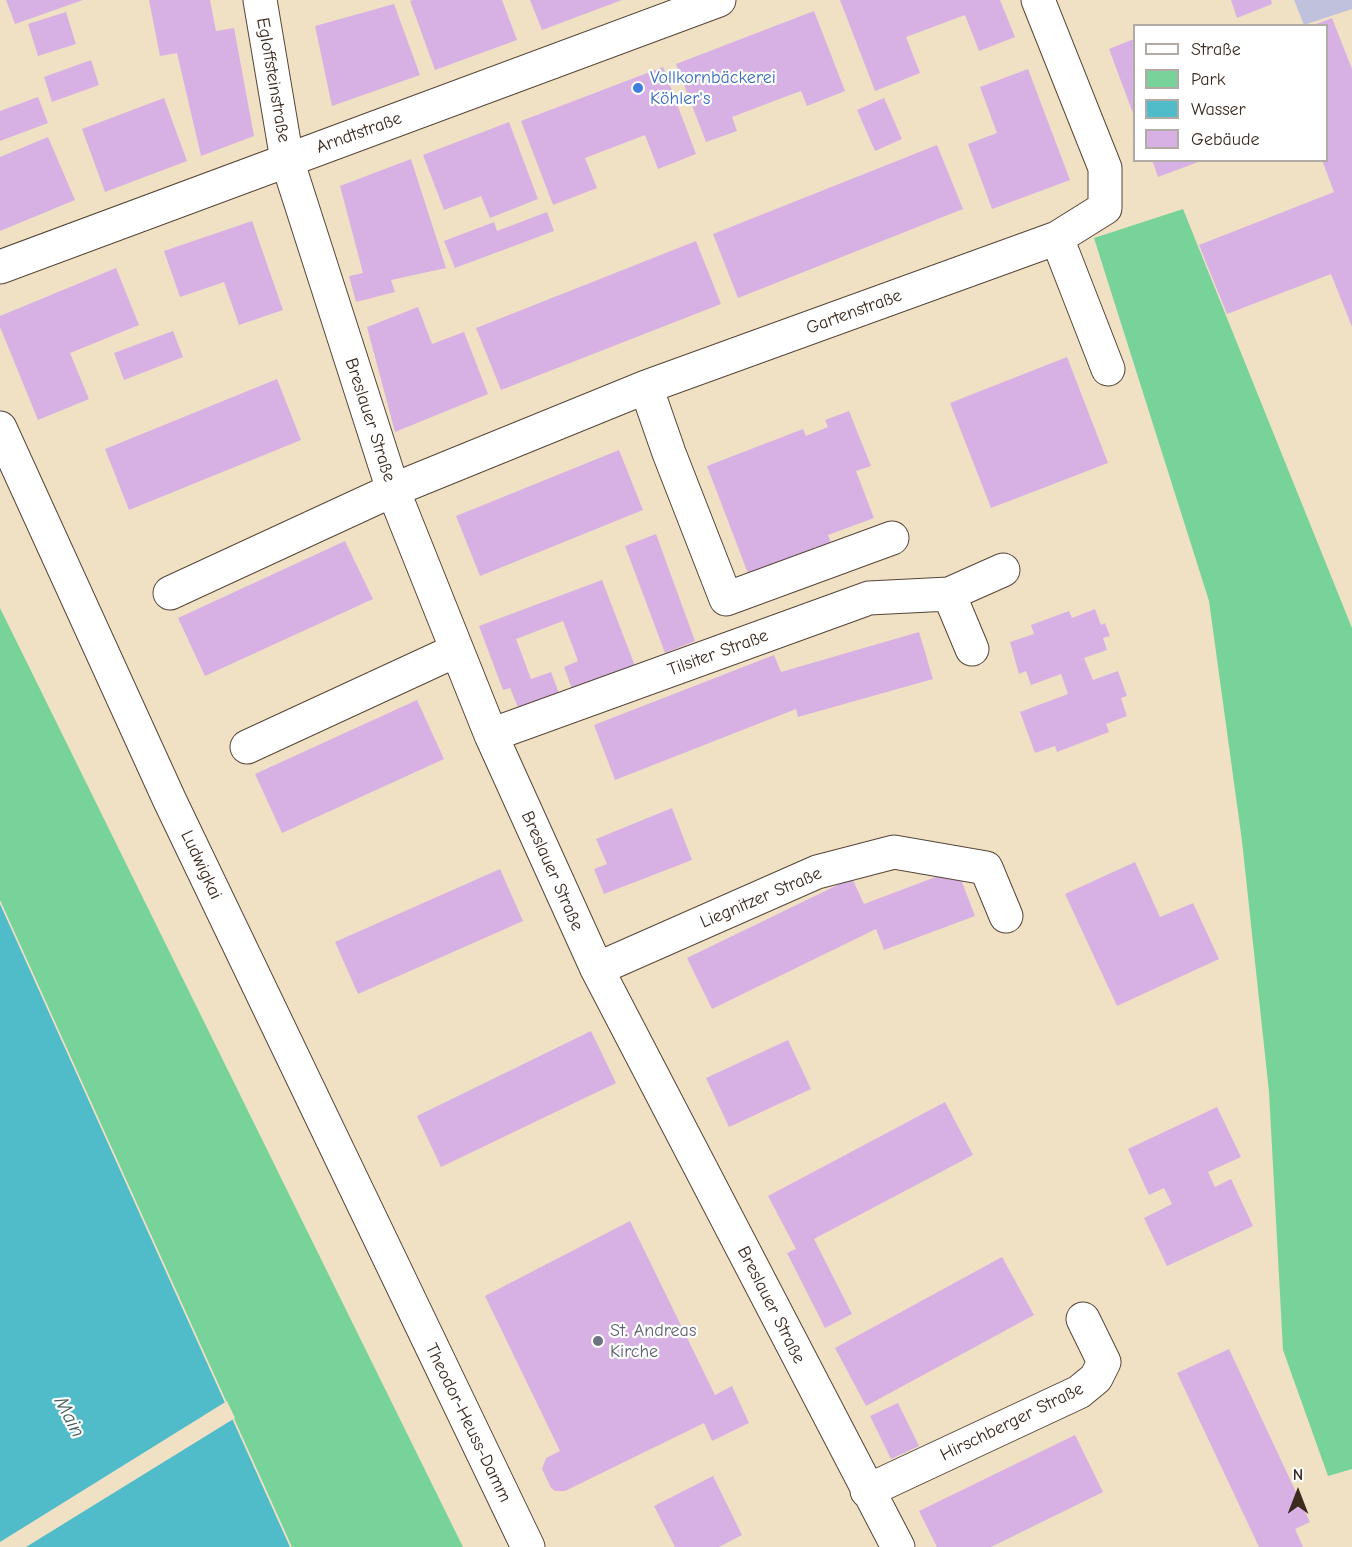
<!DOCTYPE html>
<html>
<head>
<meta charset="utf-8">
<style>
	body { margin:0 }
	#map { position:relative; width:1352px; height:1547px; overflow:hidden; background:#f1e1c4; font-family:"Comic Neue",sans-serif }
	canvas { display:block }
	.legend { position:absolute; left:1133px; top:24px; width:195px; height:138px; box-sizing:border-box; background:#fff; border:2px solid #b1aaa5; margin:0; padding:8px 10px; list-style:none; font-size:18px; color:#3b2a1e }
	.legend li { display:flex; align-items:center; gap:12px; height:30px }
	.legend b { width:30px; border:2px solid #b1aaa5 }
	.north { position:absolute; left:1268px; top:1463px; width:60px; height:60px; -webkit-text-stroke:4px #fff; paint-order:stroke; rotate:0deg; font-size:16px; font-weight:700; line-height:24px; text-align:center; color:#3b2a1e }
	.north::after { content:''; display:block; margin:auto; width:21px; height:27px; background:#3b2a1e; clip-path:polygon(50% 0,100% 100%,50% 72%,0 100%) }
</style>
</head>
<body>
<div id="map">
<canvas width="1352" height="1547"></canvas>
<ul class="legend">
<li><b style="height:8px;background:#fff"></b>Straße</li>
<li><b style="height:16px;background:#78d39a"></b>Park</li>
<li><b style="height:16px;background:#50bcca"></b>Wasser</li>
<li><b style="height:16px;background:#d7b1e4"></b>Gebäude</li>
</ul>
<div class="north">N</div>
</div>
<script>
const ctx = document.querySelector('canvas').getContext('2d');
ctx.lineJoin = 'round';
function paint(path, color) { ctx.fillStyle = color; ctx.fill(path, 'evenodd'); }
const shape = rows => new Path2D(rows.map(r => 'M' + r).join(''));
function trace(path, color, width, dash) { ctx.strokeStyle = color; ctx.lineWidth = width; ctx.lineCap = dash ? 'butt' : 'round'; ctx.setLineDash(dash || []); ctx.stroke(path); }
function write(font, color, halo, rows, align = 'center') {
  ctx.font = font + ' "Comic Neue",sans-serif'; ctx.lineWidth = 4.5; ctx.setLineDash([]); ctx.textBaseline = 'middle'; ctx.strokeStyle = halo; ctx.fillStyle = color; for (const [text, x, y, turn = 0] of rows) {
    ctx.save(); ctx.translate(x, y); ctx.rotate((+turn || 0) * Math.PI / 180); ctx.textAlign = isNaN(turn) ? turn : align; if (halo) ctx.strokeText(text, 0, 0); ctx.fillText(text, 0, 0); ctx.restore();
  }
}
paint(shape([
	[1294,0,1352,0,1352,9,1304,25]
]), '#c0c2dd');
paint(shape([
	[1183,209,1352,628,1352,1469,1328,1476,1283,1350,1269,1092,1242,841,1209,601,1094,238],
	[0,608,463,1547,292,1547,0,900]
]), '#78d39a');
paint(shape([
	[0,904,290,1547,0,1547]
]), '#50bcca');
paint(shape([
	[227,1401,235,1418,26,1547,0,1547,0,1542]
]), '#f1e1c4');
paint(shape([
	[6,0,83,0,15,24],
	[149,0,210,0,216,31,234,28,254,136,201,156,177,53,160,56],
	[413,0,502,0,517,40,435,70,410,1],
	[530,0,622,0,542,30],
	[840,0,1000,0,1015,37,979,51,965,15,906,37,920,73,875,91],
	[1231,0,1271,0,1272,4,1237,18],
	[394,4,420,75,332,106,315,26],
	[814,11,845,91,807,106,801,91,782,98,732,117,737,131,706,142,676,64],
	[66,12,76,44,38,56,28,24],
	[1332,18,1352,69,1352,327,1331,274,1227,314,1199,245,1334,192,1322,160,1326,160,1326,26,1314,25],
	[1134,39,1134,116,1109,49],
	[91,60,99,85,52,102,44,77],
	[663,67,696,154,658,169,645,135,585,158,597,188,553,205,521,121],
	[1028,69,1070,180,992,209,968,144,997,133,980,87],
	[38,97,48,123,0,141,0,111],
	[164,98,187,161,105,192,82,129],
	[884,98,902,139,875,151,857,110],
	[509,122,538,199,490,218,481,196,444,210,423,155],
	[48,137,75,200,0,231,0,157],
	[937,145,963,209,738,298,713,234],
	[411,159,446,268,391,280,395,292,356,302,349,276,363,273,340,186],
	[1152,160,1201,160,1201,161,1158,177],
	[547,212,554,231,455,268,444,241,494,222,497,231],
	[252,221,283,310,239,325,224,282,180,297,164,251],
	[696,241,721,304,501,390,476,328],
	[116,268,139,325,70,353,89,399,38,420,0,327,0,316],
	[418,307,432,344,464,332,488,394,395,432,367,327],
	[173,331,183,357,124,380,114,353],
	[1067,357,1108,463,991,508,950,403],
	[277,379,301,440,129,510,105,449],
	[849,411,871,466,856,471,874,518,828,535,832,545,749,576,707,466,803,429,806,436,828,427,825,420],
	[619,450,643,510,480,576,456,516],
	[656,534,695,641,665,653,625,546],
	[345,541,373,599,205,676,178,618],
	[602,580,635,666,572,689,564,667,578,661,563,621,516,639,531,679,551,672,560,696,520,712,510,688,503,690,479,626],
	[1095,609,1101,625,1105,623,1110,636,1103,638,1107,650,1084,658,1093,680,1118,671,1127,696,1121,698,1127,716,1106,724,1109,732,1057,752,1055,746,1035,753,1020,712,1068,694,1061,674,1031,685,1026,671,1019,674,1010,642,1034,634,1031,625,1069,611,1072,618],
	[919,632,933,679,798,717,796,709,615,780,594,725,774,655,781,672],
	[417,700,444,759,282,833,255,774],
	[672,808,692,860,604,894,594,869,607,864,596,839],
	[1135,862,1160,917,1193,903,1219,959,1117,1006,1065,894],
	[500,869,523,921,358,994,335,942],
	[957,869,975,916,884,950,876,929,712,1009,687,958,852,878,864,904],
	[591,1031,616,1083,441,1167,417,1116],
	[788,1040,811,1089,729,1127,706,1078],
	[945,1102,973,1155,814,1239,852,1314,825,1328,787,1253,796,1249,768,1196],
	[1217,1107,1241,1157,1208,1172,1215,1187,1231,1179,1253,1226,1167,1266,1144,1218,1172,1204,1164,1188,1149,1195,1128,1149],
	[630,1221,715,1395,732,1386,749,1423,712,1441,704,1423,565,1491,555,1491,551,1488,542,1469,546,1458,560,1451,485,1296],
	[1002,1257,1034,1315,866,1406,835,1348],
	[1229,1349,1310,1522,1295,1529,1303,1547,1259,1547,1177,1373],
	[898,1403,919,1446,891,1459,870,1416],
	[1075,1435,1103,1492,991,1547,937,1547,919,1511],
	[713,1476,742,1535,719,1547,675,1547,654,1506]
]), '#d7b1e4');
const minor = shape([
	[260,0,287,160,393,490,491,735,597,969,898,1547],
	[1057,238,1108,369],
	[0,267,719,0],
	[646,387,669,453,726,599,892,538],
	[170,593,393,490,646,387,1057,238,1105,208,1105,168,1038,0],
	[949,594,972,649],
	[491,735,869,598,949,594,1003,570],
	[247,747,457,650],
	[597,969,817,872,894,852,986,868,1006,916],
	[867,1491,1079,1392,1096,1378,1104,1362,1083,1319]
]);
const major = shape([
	[0,428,170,801,528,1547]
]);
trace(minor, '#564537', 35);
trace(major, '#564537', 35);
trace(minor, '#fff', 33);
trace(major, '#fff', 33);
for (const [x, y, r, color] of [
	[638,88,6,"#3f7fe0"],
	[598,1341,6,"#6b7280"]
]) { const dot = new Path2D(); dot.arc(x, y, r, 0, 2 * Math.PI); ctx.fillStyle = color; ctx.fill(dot); trace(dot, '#fff', 2); }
write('18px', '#366cbe', '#fff', [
	["Vollkornbäckerei",650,78],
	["Köhler's",650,99]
], 'left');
write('18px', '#3b2a1e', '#fff', [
	["Egloffsteinstraße",273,80,80],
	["Arndtstraße",359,133,-20],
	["Gartenstraße",854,312,-20],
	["Breslauer Straße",370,420,72],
	["Tilsiter Straße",718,653,-20],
	["Ludwigkai",201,865,65],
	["Breslauer Straße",552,871,66],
	["Liegnitzer Straße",761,898,-23],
	["Breslauer Straße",771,1305,63],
	["Hirschberger Straße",1012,1422,-26],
	["Theodor-Heuss-Damm",468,1423,64]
]);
write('18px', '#5b616d', '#fff', [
	["St. Andreas",610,1331],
	["Kirche",610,1352]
], 'left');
write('italic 20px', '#425d5a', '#fff', [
	["Main",69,1417,62]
]);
</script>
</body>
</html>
